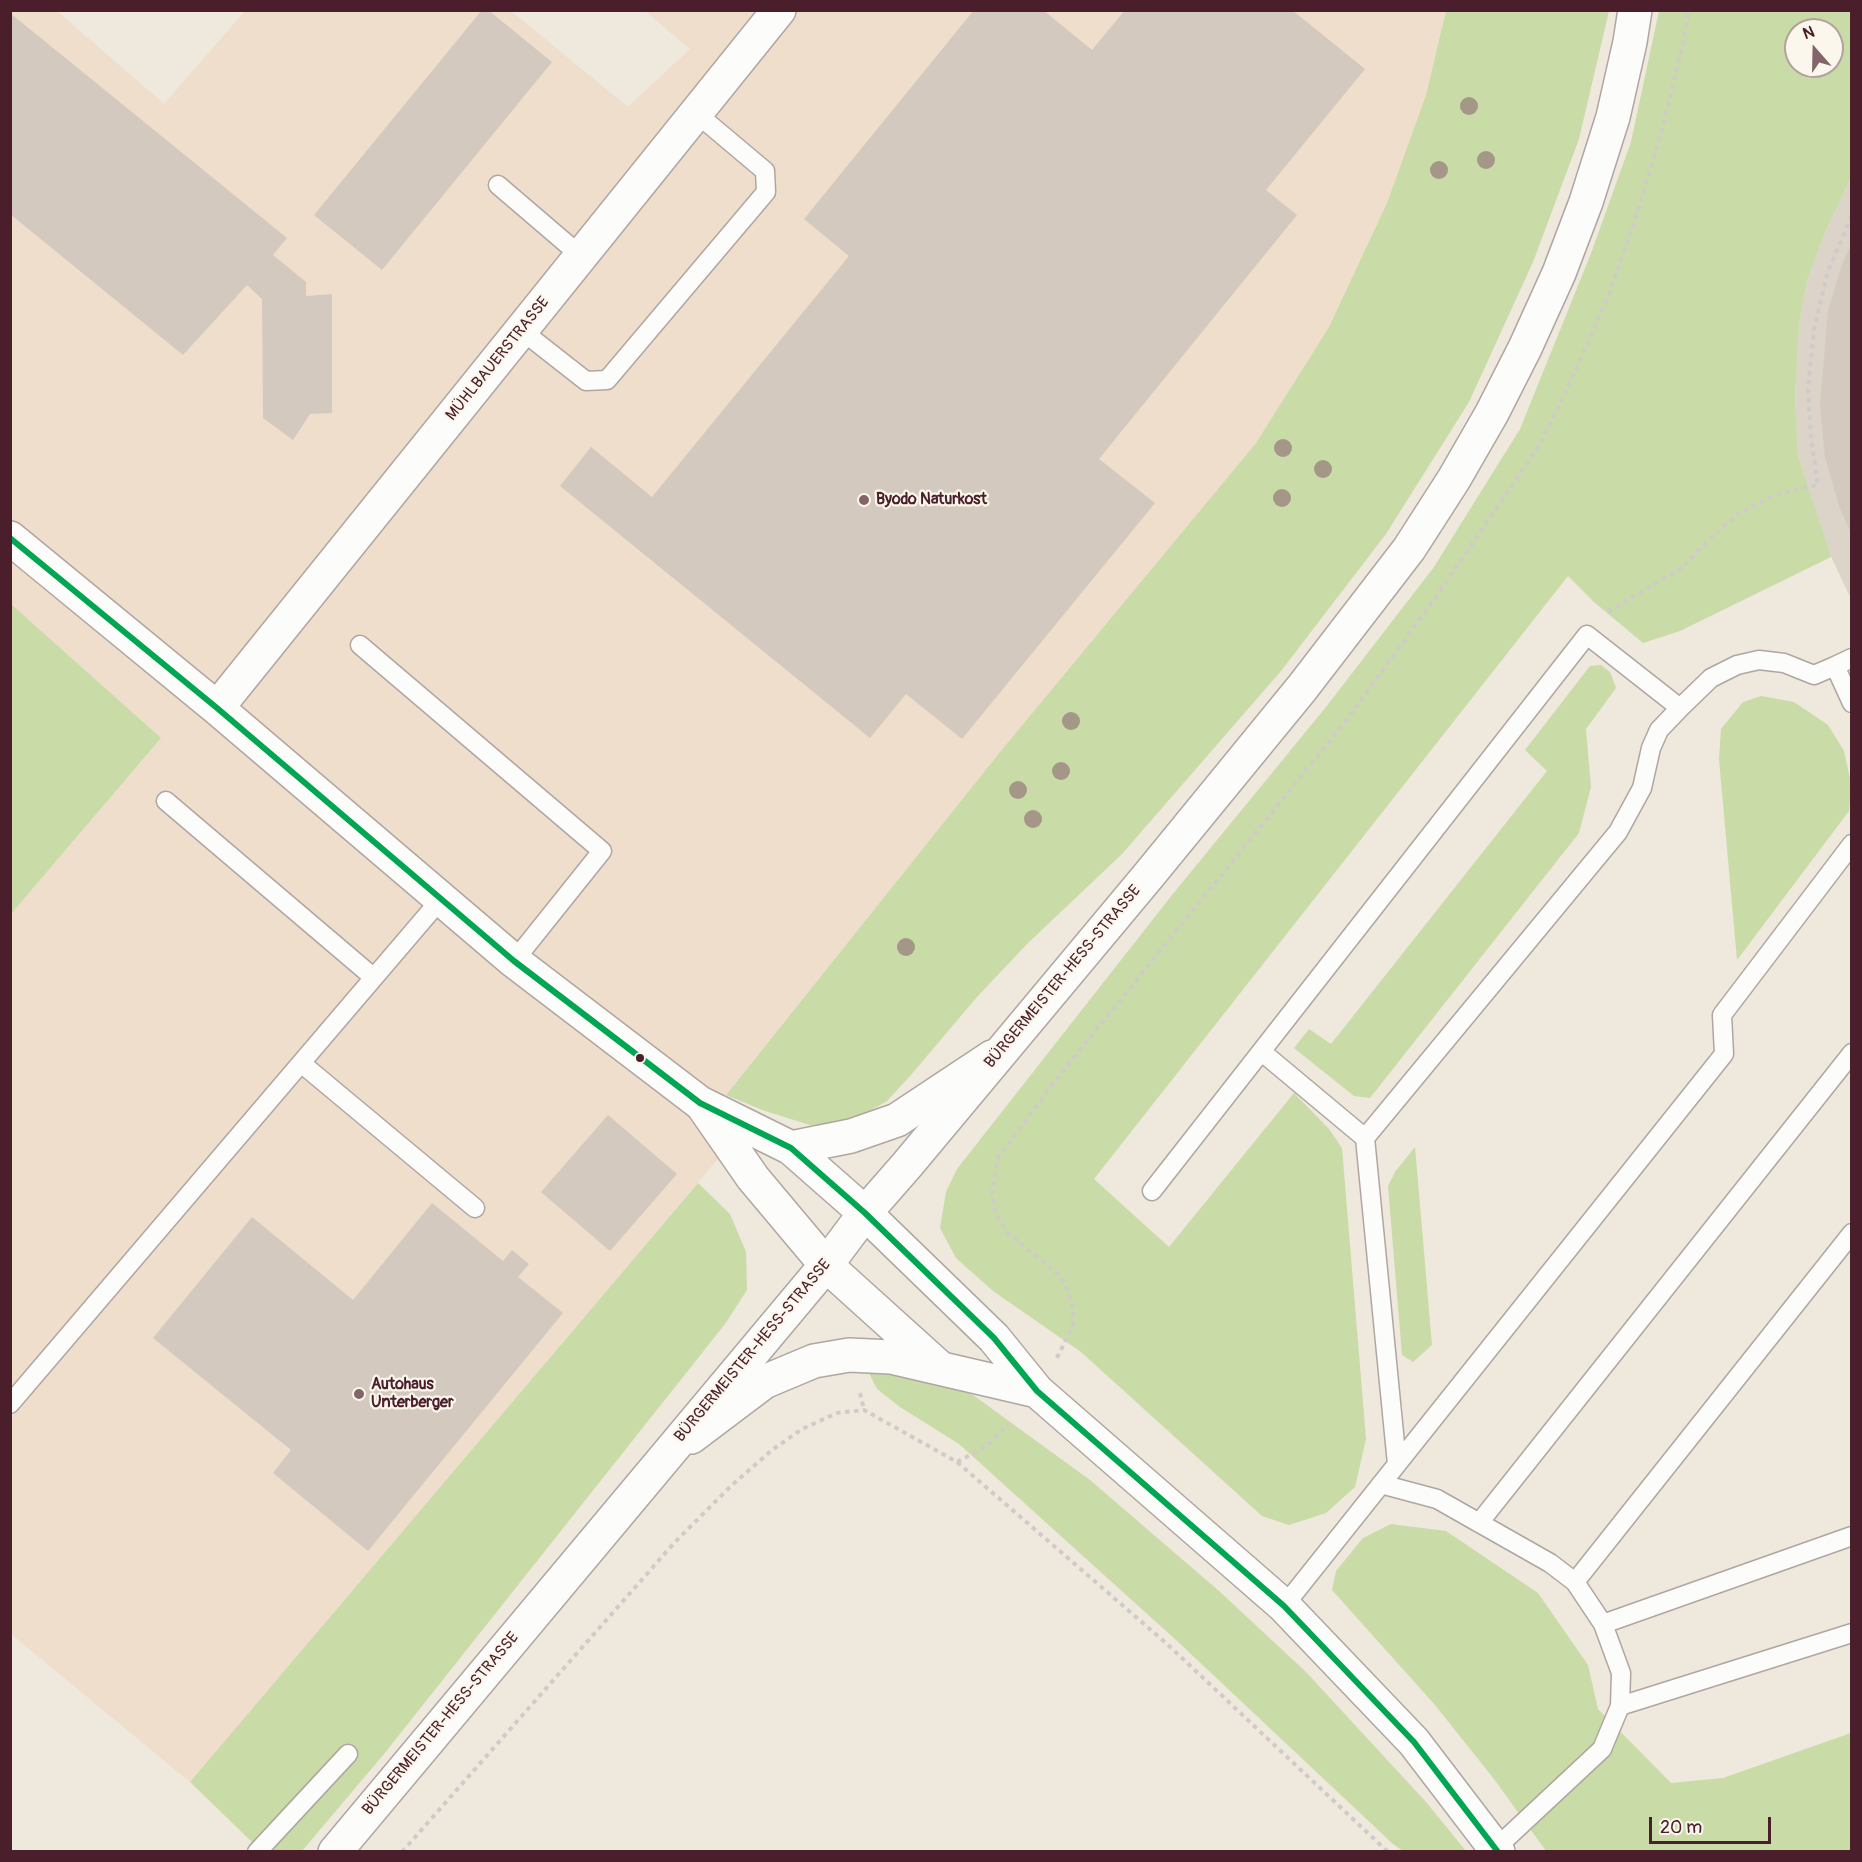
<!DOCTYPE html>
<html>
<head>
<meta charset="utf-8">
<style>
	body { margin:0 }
	#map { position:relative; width:1862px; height:1862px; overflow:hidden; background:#eee8dd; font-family:Pangolin,sans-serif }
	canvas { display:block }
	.frame { position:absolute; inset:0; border:12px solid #4a1f2b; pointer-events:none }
	.north { position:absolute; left:1784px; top:18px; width:60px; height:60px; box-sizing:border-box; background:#fbf7ec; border:2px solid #b4a19f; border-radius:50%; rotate:340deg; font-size:16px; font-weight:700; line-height:24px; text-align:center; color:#4a1f2b }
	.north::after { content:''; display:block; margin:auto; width:21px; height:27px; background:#836569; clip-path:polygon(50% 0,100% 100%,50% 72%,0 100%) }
	.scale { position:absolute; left:1649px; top:1817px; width:122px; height:27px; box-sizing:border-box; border:3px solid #4a1f2b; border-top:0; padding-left:8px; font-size:18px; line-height:21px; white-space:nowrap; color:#4a1f2b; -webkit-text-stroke:4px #fbf7ec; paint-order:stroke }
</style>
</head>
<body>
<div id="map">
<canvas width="1862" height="1862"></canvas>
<div class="frame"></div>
<div class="north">N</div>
<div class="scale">20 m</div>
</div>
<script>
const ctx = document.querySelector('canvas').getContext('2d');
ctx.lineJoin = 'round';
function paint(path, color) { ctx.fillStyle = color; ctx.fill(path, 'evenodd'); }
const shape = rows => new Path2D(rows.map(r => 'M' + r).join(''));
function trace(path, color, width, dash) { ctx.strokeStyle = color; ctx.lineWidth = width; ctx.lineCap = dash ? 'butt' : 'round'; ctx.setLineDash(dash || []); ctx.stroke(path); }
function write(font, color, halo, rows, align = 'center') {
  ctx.font = font + ' Pangolin,sans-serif'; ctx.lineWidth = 4.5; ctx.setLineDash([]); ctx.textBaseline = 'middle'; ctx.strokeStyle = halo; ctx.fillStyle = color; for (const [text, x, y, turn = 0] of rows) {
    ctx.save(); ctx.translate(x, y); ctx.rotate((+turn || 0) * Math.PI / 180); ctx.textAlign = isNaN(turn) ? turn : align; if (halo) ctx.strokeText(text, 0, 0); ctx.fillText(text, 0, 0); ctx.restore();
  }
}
paint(shape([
	[11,11,57,11,164,104,245,11,511,11,628,107,690,49,645,11,1446,11,1426,95,1387,203,1329,327,1256,443,1000,752,712,1112,739,1134,190,1782,11,1634,11,914,161,738,11,604]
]), '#efdecb');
paint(shape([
	[1851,178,1851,599,1827,548,1798,456,1795,399,1799,325,1807,281,1826,230]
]), '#dcd3c9');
paint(shape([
	[1446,11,1609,11,1579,139,1533,262,1469,402,1386,534,1281,671,1122,854,1026,945,977,997,910,1076,887,1101,863,1115,838,1125,810,1125,765,1111,726,1095,1000,752,1256,443,1329,327,1387,203,1426,95],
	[1659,11,1851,11,1851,178,1826,230,1807,281,1799,325,1795,399,1798,456,1831,557,1680,631,1643,643,1594,602,1568,576,1094,1179,1169,1247,1294,1093,1329,1129,1342,1148,1366,1439,1355,1487,1326,1513,1289,1525,1262,1516,1081,1352,993,1291,956,1258,940,1228,946,1192,957,1169,1172,895,1326,707,1434,567,1520,429,1590,256,1631,142],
	[1796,30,1832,30,1832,66,1796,66],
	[11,604,161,738,11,914],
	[1601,665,1610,672,1616,688,1586,729,1591,787,1579,833,1370,1098,1354,1096,1294,1048,1309,1029,1331,1044,1547,771,1525,750,1590,666],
	[1761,696,1794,702,1828,725,1844,751,1851,783,1849,811,1737,960,1719,759,1721,729,1743,702],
	[1415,1147,1432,1345,1413,1362,1402,1355,1388,1186,1395,1172],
	[698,1183,730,1214,746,1252,747,1290,725,1324,384,1754,302,1851,259,1851,251,1841,190,1782],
	[900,1371,973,1395,1090,1480,1219,1591,1306,1672,1426,1802,1466,1851,1403,1851,1393,1844,1176,1640,959,1444,900,1407,877,1389,869,1373],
	[1391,1524,1446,1531,1538,1593,1588,1665,1598,1709,1671,1783,1723,1778,1851,1733,1851,1851,1546,1851,1494,1779,1435,1705,1332,1590,1336,1571,1363,1538]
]), '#c9dba6');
paint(shape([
	[482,10,488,10,552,62,382,270,314,215],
	[974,10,1043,10,1092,50,1125,10,1292,10,1365,69,1266,190,1297,215,1099,459,1155,503,962,739,906,694,870,738,560,486,591,447,652,497,849,256,804,219],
	[10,13,287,238,273,255,306,282,306,296,332,294,332,413,310,414,293,440,263,418,262,299,247,285,183,355,10,214],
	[1852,243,1852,535,1839,506,1825,457,1820,405,1828,311,1842,264],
	[608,1115,677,1174,610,1251,541,1192],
	[432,1203,503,1261,512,1250,529,1264,518,1277,563,1313,368,1551,273,1473,291,1450,153,1338,252,1217,353,1300]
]), '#d4c9bf');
const service = shape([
	[498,185,581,256],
	[521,330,586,381,607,380,766,192,765,171,696,113],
	[360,645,602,851,514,961],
	[1852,658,1835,666,1852,703],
	[166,801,373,977],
	[1262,1052,1365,1138],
	[301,1063,475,1208],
	[1152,1191,1587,635,1680,708],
	[10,1404,441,899],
	[1397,1464,1365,1138,1618,832,1642,788,1651,748,1659,730,1680,708,1711,678,1737,665,1759,660,1784,663,1814,675,1835,666],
	[1381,1484,1437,1499,1550,1563,1575,1582,1603,1624,1621,1673,1620,1706,1602,1749,1496,1848],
	[1479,1523,1852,1053],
	[1575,1582,1852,1233],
	[1284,1606,1724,1054,1722,1015,1852,844],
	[1603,1624,1852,1536],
	[1620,1706,1852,1633],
	[257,1852,348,1754]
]);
const minor = shape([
	[10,538,217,708,514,961,700,1103,791,1148,865,1213,994,1338,1037,1391,1284,1606,1414,1742,1498,1852],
	[217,708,779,10],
	[703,1106,753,1178,826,1265,939,1367],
	[791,1148,851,1136,897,1120,992,1057],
	[691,1437,764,1382,814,1361,849,1355,891,1357,1037,1391]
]);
const secondary = shape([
	[335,1852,826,1265,865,1213,907,1165,1149,875,1302,688,1409,549,1454,479,1492,413,1525,348,1559,273,1586,202,1613,117,1630,42,1635,10]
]);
trace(service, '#afa6a1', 21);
trace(minor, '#afa6a1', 36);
trace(secondary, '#afa6a1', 36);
trace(shape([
	[1608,612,1683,567,1709,539,1738,514,1769,498,1792,490,1818,485,1811,439,1808,389,1814,329,1828,271,1852,215],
	[1057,1358,1073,1325,1073,1307,1068,1291,1059,1275,1008,1233,996,1214,992,1193,998,1158,1054,1082,1345,722,1436,597,1542,441,1581,359,1609,294,1632,229,1662,130,1683,43,1689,10],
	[860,1393,864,1410],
	[957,1462,987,1446,1008,1424],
	[402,1852,675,1542,731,1486,772,1450,802,1429,837,1413,864,1410,957,1462,1166,1643,1388,1852]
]), '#d0cbc9', 4, [4.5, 4.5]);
trace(service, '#fcfcfa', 18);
trace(minor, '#fcfcfa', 33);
trace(secondary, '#fcfcfa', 33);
trace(shape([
	[10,538,217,708,514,961,700,1103,791,1148,865,1213,994,1338,1037,1391,1284,1606,1414,1742,1498,1852]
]), '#00a651', 6);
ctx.fillStyle = '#a49788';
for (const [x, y] of [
	[1469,106],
	[1486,160],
	[1439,170],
	[1283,448],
	[1323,469],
	[1282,498],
	[1071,721],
	[1061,771],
	[1018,790],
	[1033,819],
	[906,947]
]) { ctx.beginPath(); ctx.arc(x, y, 9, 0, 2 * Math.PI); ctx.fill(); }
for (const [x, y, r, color] of [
	[864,500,6,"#836569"],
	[640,1058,5,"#4a1f2b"],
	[359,1394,6,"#836569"]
]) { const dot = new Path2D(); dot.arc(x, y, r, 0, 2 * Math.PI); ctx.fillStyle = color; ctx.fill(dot); trace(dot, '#fbf7ec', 2); }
write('16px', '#4a1f2b', '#fbf7ec', [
	["MÜHLBAUERSTRASSE",498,359,-51],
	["BÜRGERMEISTER-HESS-STRASSE",1063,977,-50],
	["BÜRGERMEISTER-HESS-STRASSE",753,1351,-50],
	["BÜRGERMEISTER-HESS-STRASSE",441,1724,-50]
]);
write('bold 16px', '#4a1f2b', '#fbf7ec', [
	["Byodo Naturkost",876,500],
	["Autohaus",371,1385],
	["Unterberger",371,1403]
], 'left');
</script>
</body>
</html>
